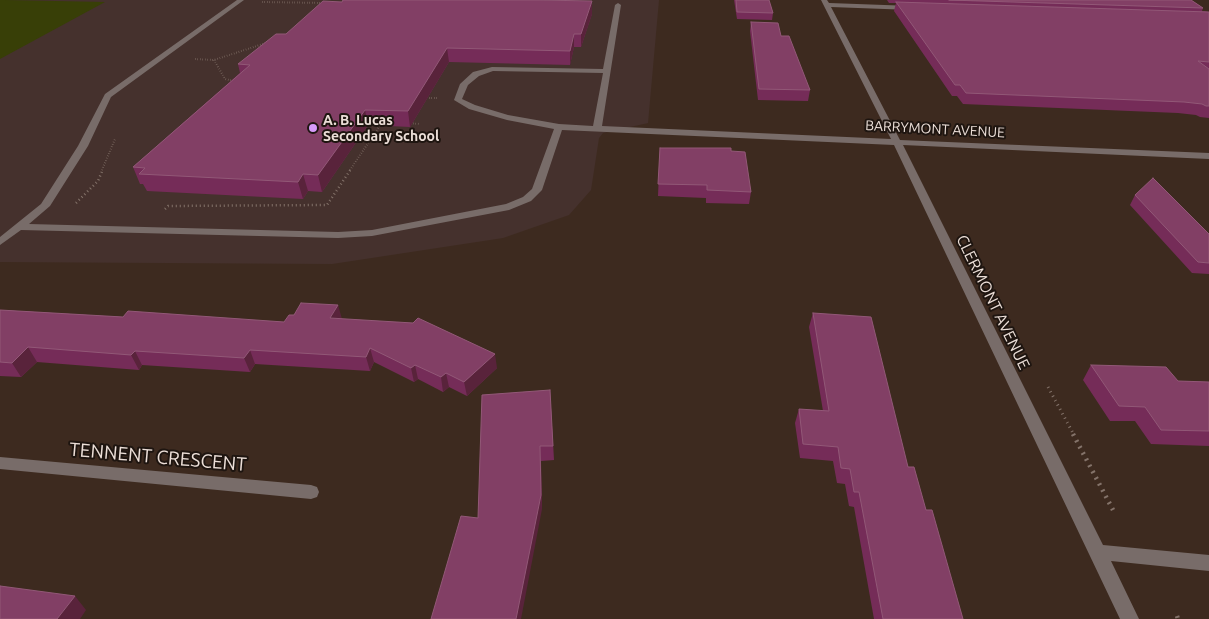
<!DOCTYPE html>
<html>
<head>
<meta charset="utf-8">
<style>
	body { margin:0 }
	canvas { display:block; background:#3d2a1f }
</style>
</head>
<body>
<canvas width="1209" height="619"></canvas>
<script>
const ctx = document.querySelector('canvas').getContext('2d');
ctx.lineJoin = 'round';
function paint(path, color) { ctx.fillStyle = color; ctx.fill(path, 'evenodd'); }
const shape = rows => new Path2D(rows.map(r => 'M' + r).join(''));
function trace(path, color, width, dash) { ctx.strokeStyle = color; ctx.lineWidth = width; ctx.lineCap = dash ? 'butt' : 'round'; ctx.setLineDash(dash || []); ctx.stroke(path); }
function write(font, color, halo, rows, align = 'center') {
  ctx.font = font + ' Ubuntu,sans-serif'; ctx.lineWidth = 4; ctx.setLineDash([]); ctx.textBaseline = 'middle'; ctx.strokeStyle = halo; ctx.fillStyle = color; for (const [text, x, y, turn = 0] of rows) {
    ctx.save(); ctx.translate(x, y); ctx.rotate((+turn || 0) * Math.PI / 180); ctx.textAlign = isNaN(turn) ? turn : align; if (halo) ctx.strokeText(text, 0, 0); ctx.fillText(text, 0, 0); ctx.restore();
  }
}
paint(shape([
	[0,0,659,0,648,123,603,133,599,138,591,190,569,215,503,238,332,264,0,262]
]), '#45312d');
paint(shape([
	[0,0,5,0,105,2,0,59]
]), '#383f07');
trace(shape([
	[262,2,323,3],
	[195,59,214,60,266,43],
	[214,60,225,79,234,81],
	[424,98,438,98],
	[408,123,420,124],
	[102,170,115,139],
	[350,170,381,124]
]), '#84736a', 2, [0.5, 2]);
trace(shape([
	[76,203,98,181,103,169],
	[165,209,168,206,327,205,351,169]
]), '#84736a', 2.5, [1, 3]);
trace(shape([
	[1048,387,1074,435]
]), '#84736a', 3, [1, 4]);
trace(shape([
	[1073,434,1113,510],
	[1177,616,1178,619]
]), '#84736a', 4.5, [2, 5]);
paint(shape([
	[237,0,244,0,111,97,88,146,50,206,29,224,338,232,372,230,506,204,523,197,532,189,554,129,507,120,469,109,454,100,460,84,473,72,492,67,603,69,615,5,618,3,621,5,602,126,891,139,821,0,827,0,829,3,912,6,915,8,912,10,831,7,900,140,1209,153,1209,159,903,145,1103,545,1209,555,1209,571,1111,561,1139,619,1120,619,894,145,562,130,542,190,531,201,509,210,372,236,338,238,21,230,0,245,0,237,41,204,78,146,105,94,237,0],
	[493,71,603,73,593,126,559,124,508,115,475,105,462,99,468,85,479,76,493,71],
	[0,457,311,485,317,487,319,492,317,497,311,499,0,469,0,457]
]), '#786c69');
paint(shape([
	[734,0,769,0,773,13,772,20,737,19],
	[887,0,1191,0,1203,8,1202,11,1209,12,1209,118,1200,117,1196,115,1178,113,963,104,957,96,952,96,894,11,896,3,889,3],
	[592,14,581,47,574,47,570,65,449,62,410,127,368,125,322,192,308,191,303,199,147,191,143,184,140,184,133,167,240,73,238,64,286,34],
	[751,22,781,36,810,90,808,101,758,100,750,31],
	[660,148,731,151,751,192,749,204,706,203,706,198,658,196],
	[1135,195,1209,234,1209,274,1192,273,1130,205],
	[0,310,123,317,284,322,342,319,497,368,467,396,449,387,443,392,418,379,414,382,374,362,370,371,255,364,250,372,142,365,139,370,37,362,21,377,0,376],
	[813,313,908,467,926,510,963,619,874,619,854,507,849,506,845,484,837,483,833,461,800,458,795,423,799,409,823,411,809,327],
	[1091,365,1178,381,1209,382,1209,446,1151,444,1135,421,1110,421,1083,380],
	[550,390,554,460,541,461,542,509,478,518]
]), '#752c58');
paint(shape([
	[592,1,592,14,581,47,581,34],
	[574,34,574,47,570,65,570,51],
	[447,48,449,62,410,127,408,111],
	[365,110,368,125,322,192,318,175],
	[303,174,308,191,303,199,298,182],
	[338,305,342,319,330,318],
	[28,347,37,362,21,377,12,363],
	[370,348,374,362,370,371,366,357],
	[250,350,255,364,250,372,244,358],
	[135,351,142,365,139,370,131,355],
	[495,354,497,368,467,396,464,382],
	[415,365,418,379,414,382,411,368],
	[446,373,449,387,443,392,441,377],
	[540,446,542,509,521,619,516,619],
	[75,596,86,610,80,619,57,619]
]), '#59233b');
const building = shape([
	[343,0,539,0,592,1,581,34,574,34,570,51,447,48,408,111,365,110,318,175,303,174,298,182,139,174,145,168,133,167,250,65,238,64,276,34,286,34,323,1,342,2,343,0],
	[736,0,769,0,773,13,737,12,736,0],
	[949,0,1191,0,1203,8,949,0],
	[896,2,1209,12,1209,62,1198,61,1209,69,1209,106,1206,106,1202,104,1184,102,966,93,960,85,955,85,896,2],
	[751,22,778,23,781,36,789,36,810,90,759,89,751,22],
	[660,148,731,148,731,151,745,152,751,192,707,190,707,185,658,184,660,148],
	[1153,178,1209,234,1209,263,1198,262,1135,195,1153,178],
	[301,303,338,305,330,318,413,323,418,318,495,354,464,382,446,373,441,377,415,365,411,368,370,348,366,357,250,350,244,358,135,351,131,355,28,347,12,363,0,362,0,310,123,317,128,311,284,322,289,315,294,315,301,303],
	[813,313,871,317,908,467,914,467,926,510,932,510,963,619,883,619,859,492,854,492,850,469,841,468,838,447,803,444,799,409,829,411,813,313],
	[1091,365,1166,367,1178,381,1209,382,1209,431,1161,430,1145,407,1119,406,1091,365],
	[550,390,553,446,540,446,541,495,516,619,431,619,461,516,478,518,482,395,550,390],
	[0,586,75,596,57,619,0,619,0,586]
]);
paint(building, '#823f65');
trace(building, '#925877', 1);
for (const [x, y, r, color] of [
	[313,128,5,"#d69bfa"]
]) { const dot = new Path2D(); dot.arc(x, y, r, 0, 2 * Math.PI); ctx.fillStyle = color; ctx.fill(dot); trace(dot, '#1e1510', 2); }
write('bold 14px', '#ecdfd8', '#1e1510', [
	["A. B. Lucas",323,120],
	["Secondary School",323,136]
], 'left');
write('14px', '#ecdfd8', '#1e1510', [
	["BARRYMONT AVENUE",935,129,3]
]);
write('16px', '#ecdfd8', '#1e1510', [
	["CLERMONT AVENUE",993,302,64]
]);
write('19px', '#ecdfd8', '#1e1510', [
	["TENNENT CRESCENT",158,457,5]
]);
</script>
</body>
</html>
